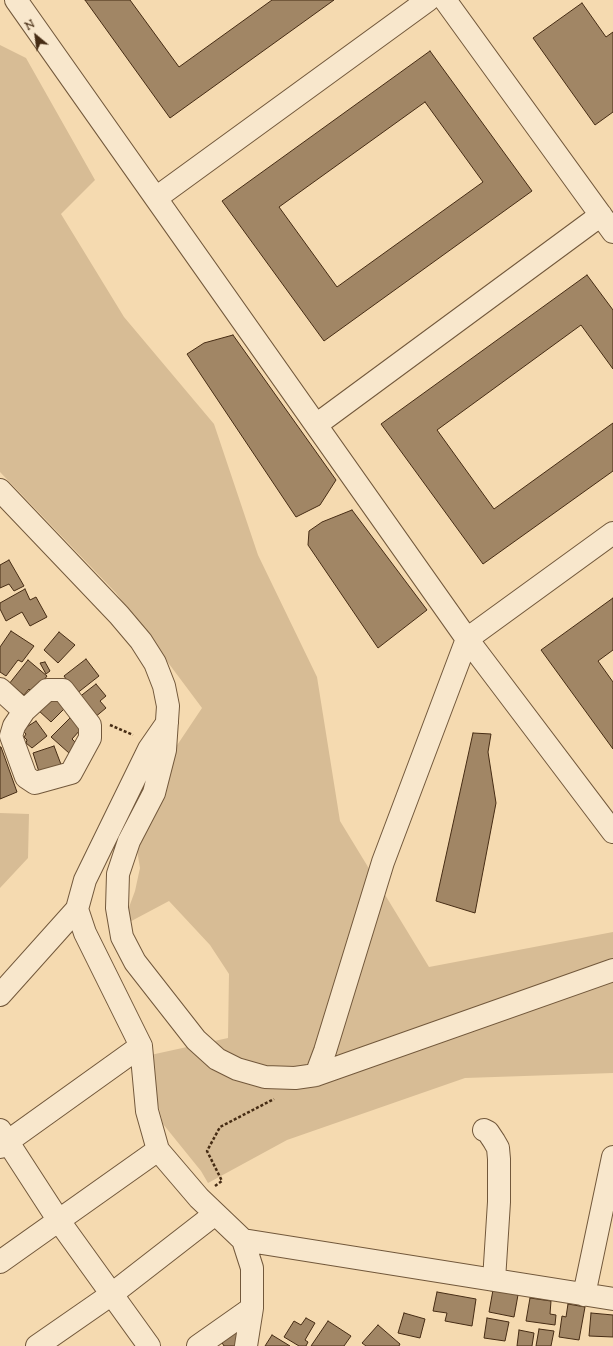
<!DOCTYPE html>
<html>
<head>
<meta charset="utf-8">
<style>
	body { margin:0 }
	#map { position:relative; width:613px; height:1346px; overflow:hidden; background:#f5dab0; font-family:"Sorts Mill Goudy",serif }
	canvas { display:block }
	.north { position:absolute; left:16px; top:16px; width:40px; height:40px; -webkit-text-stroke:3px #f8e7cc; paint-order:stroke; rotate:331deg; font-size:11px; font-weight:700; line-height:16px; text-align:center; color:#462c14 }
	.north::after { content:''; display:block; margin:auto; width:14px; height:18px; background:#462c14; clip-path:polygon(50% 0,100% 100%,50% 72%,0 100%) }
</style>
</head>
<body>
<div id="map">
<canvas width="613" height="1346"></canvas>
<div class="north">N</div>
</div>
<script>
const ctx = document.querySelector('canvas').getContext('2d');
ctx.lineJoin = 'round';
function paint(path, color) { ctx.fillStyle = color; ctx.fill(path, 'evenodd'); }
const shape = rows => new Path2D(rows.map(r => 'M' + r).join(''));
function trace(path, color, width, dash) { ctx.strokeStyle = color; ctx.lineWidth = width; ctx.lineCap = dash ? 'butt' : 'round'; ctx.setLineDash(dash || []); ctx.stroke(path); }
paint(shape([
	[0,45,26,58,95,180,61,214,124,317,214,424,258,555,317,677,340,821,429,967,613,932,613,1073,465,1078,287,1140,208,1183,201,1171,163,1124,146,1056,228,1038,229,974,210,945,169,901,122,926,135,891,140,868,131,814,202,708,116,593,0,472],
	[0,813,29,814,28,858,0,888]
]), '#d7bc95');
const building = shape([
	[85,0,130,0,179,67,272,0,334,0,170,118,85,0],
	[582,3,606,37,613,32,613,112,595,125,533,38,582,3],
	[430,51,532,191,324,341,222,201,430,51],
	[425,102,483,182,337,287,279,207,425,102],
	[587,275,613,310,613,369,581,325,437,430,494,509,613,423,613,471,483,564,381,424,587,275],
	[233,335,336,480,320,505,296,517,187,354,204,343,233,335],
	[352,510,427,610,378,648,308,545,309,531,322,522,352,510],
	[9,560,24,586,14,591,9,584,0,588,0,565,9,560],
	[25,589,30,600,36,597,47,617,30,626,22,612,6,621,0,609,0,603,25,589],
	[613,598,613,650,598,661,613,682,613,749,541,650,613,598],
	[11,631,34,646,22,662,18,660,6,676,0,672,0,647,11,631],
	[59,632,75,645,58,663,44,650,59,632],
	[86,659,99,676,76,694,64,676,86,659],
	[28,660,47,676,34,694,29,689,24,695,9,684,28,660],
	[45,662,50,671,46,674,40,663,45,662],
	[96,684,106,696,100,701,106,708,94,718,78,698,96,684],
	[52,696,65,708,51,722,38,710,52,696],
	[70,718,81,729,72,739,77,744,69,753,51,737,70,718],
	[36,721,47,736,32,748,26,743,27,740,24,737,26,734,22,730,36,721],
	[473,733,491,734,488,752,496,803,475,913,436,901,473,733],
	[54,746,62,767,40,775,33,753,54,746],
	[0,747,1,747,17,792,0,799,0,747],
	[493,1290,518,1295,514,1317,489,1312,493,1290],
	[437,1292,476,1299,472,1326,445,1321,447,1313,433,1311,437,1292],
	[530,1298,551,1301,550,1314,556,1315,555,1325,526,1321,530,1298],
	[568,1304,585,1307,579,1340,559,1337,562,1316,566,1317,568,1304],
	[404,1313,425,1319,420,1338,398,1333,404,1313],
	[591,1313,613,1315,613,1337,589,1336,591,1313],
	[306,1318,315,1323,305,1340,308,1342,306,1346,299,1346,284,1337,294,1321,301,1325,306,1318],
	[487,1318,509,1322,505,1341,484,1338,487,1318],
	[328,1321,351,1336,344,1346,311,1346,328,1321],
	[378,1325,400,1344,399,1346,366,1346,362,1343,378,1325],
	[539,1329,554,1331,551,1346,536,1346,539,1329],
	[519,1330,534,1333,532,1346,517,1346,519,1330],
	[234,1331,239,1338,235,1346,224,1346,221,1341,234,1331],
	[272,1335,290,1346,265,1346,272,1335]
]);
paint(building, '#a18665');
trace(building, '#462c14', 1);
const minor = shape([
	[16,0,467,639,613,832],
	[445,0,613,232],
	[156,198,428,0],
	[316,425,601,215],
	[0,490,119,615,141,641,155,663,164,686,168,706,165,750,154,793,129,841,118,874,117,908,122,937,135,962,196,1040,217,1059,237,1069,265,1077,295,1078,316,1075,613,970],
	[0,689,24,711],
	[47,690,63,690,90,725,90,738,71,773,35,783,26,777,11,736,14,726,24,711,47,690],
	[77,909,85,933,141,1046,147,1111,158,1150,199,1198,243,1240,252,1268,252,1308,246,1346],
	[0,995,77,909,85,880,149,749,167,723],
	[316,1075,325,1051,383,862,467,639,613,533],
	[0,1130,59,1221,149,1346],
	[484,1130,488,1132,494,1141,498,1148,499,1159,499,1202,494,1280],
	[0,1147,141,1046],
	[243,1240,613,1299],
	[0,1262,158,1150],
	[584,1295,613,1157],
	[37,1346,112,1294,215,1214],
	[198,1346,252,1308]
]);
trace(minor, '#72583b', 24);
trace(shape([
	[110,725,133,735],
	[215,1186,222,1181,207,1151,220,1127,274,1099]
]), '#462c14', 2.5, [3, 2]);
trace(minor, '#f8e7cc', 22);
</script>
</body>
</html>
